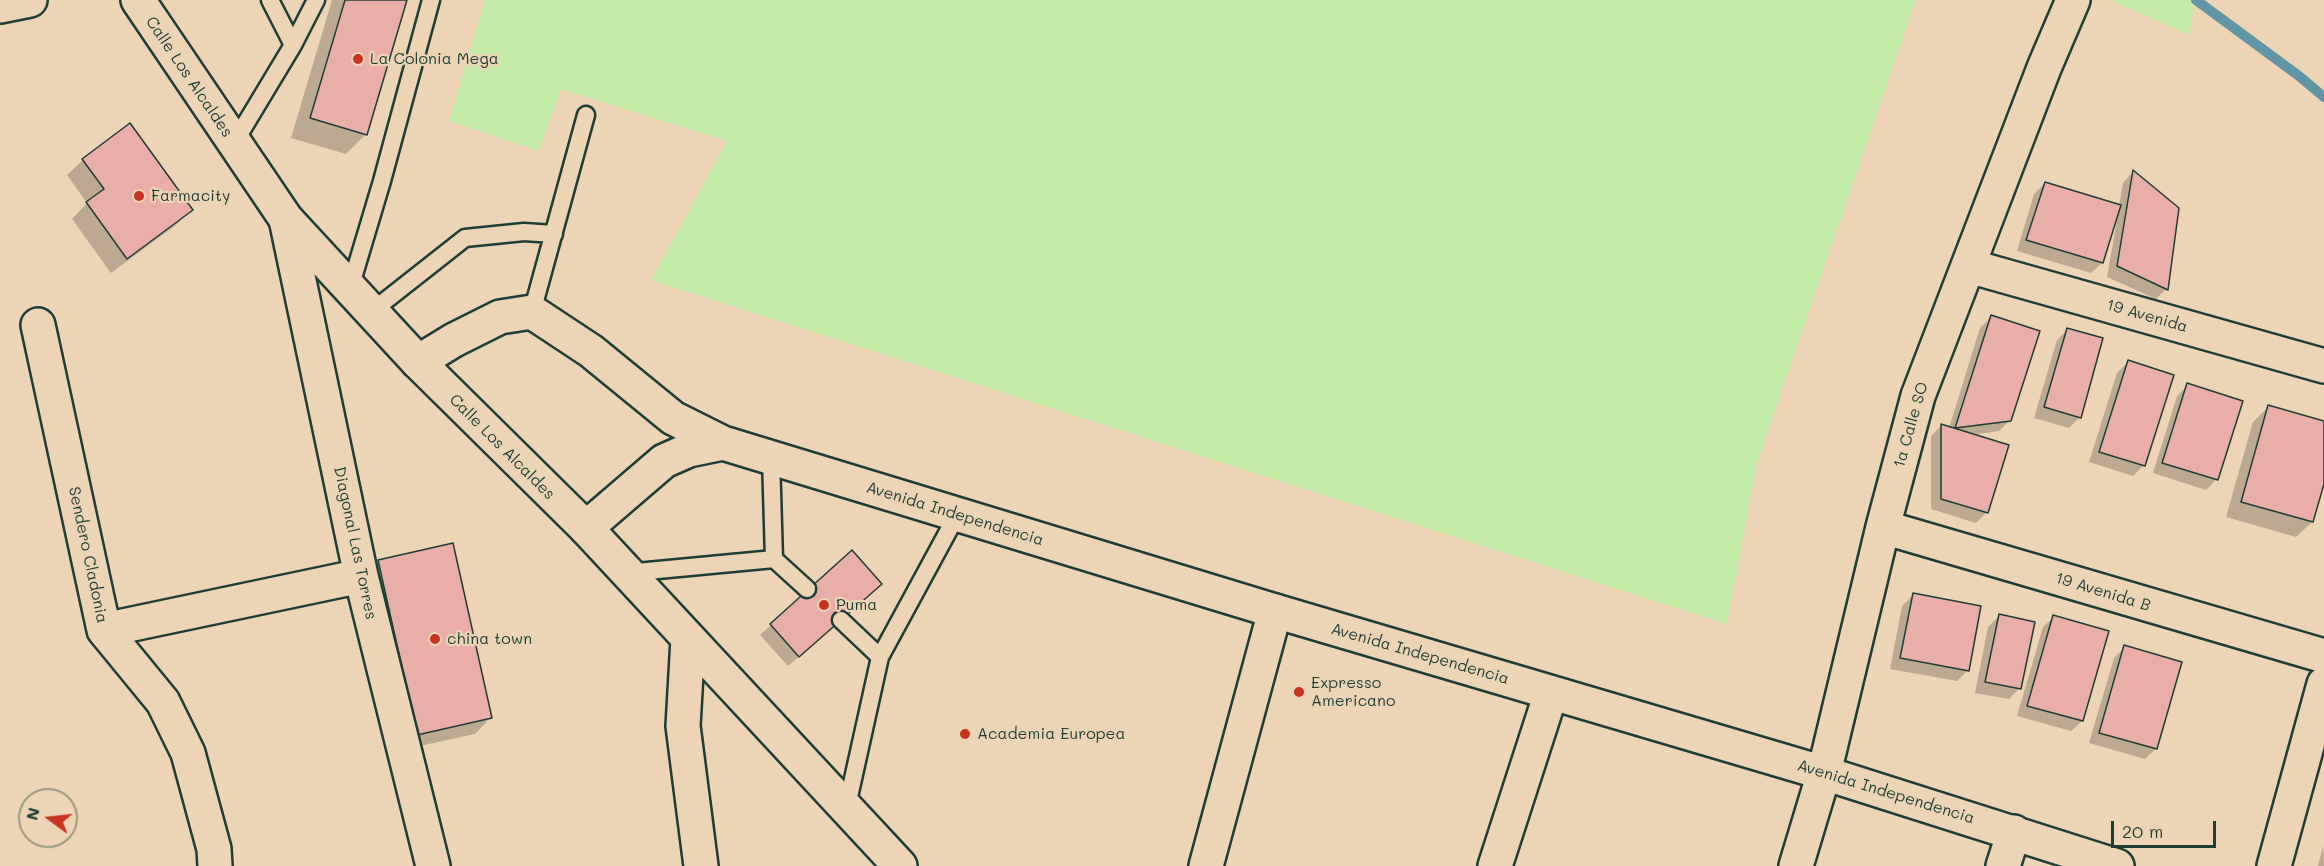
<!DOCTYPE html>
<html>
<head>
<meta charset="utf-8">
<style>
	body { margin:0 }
	#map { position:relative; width:2324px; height:866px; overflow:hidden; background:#ecd4b4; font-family:Mali,sans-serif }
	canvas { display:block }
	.north { position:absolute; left:18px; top:788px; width:60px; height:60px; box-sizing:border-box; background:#ecd4b4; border:2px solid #9a9881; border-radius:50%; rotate:285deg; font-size:16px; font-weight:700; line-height:24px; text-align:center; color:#1f3d34 }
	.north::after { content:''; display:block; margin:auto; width:21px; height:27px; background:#c8321e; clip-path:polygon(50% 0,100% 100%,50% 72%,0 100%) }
	.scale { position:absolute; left:2111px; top:821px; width:105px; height:27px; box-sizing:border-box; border:3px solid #1f3d34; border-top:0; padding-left:8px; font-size:18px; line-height:21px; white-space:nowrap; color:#1f3d34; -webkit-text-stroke:4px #ecd4b4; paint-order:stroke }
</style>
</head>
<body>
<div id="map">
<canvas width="2324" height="866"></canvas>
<div class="north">N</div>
<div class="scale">20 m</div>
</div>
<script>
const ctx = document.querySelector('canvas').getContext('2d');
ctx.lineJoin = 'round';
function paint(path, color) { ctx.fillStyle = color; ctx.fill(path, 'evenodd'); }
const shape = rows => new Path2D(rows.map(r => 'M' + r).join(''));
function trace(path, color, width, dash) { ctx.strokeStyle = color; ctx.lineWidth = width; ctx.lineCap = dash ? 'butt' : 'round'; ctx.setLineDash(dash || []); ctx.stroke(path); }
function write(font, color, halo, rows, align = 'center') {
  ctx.font = font + ' Mali,sans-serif'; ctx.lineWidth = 4.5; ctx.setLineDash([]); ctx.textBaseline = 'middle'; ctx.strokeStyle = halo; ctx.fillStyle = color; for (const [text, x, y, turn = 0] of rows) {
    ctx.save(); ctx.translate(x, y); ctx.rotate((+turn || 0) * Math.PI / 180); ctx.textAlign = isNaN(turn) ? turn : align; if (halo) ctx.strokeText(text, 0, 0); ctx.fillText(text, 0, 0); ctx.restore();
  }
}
paint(shape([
	[485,0,1916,0,1757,463,1727,624,651,280,727,141,561,89,539,151,449,121],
	[2111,0,2195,0,2189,35]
]), '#c3eba6');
paint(shape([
	[332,0,406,0,366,134,346,154,291,138],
	[83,160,191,210,176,225,111,273,72,219,87,203,67,175],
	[2133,172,2166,289,2156,299,2107,277,2117,221,2102,263,2091,273,2017,251,2034,194,2045,183,2119,206,2123,183],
	[1991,317,2010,420,1999,431,1972,435,1987,512,1976,523,1931,509,1931,436,1941,426,1949,428,1980,328],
	[2067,330,2102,339,2079,418,2069,428,2034,418,2057,340],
	[2128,362,2144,465,2133,476,2089,462,2117,373],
	[2188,385,2217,479,2206,490,2153,473,2177,396],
	[2268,407,2324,422,2324,478,2312,522,2296,537,2226,517,2253,422],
	[379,562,490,718,475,734,401,750,363,577],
	[869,595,788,666,760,635,771,625],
	[1913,595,1967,671,1957,681,1890,669,1902,606],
	[1999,616,2019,689,2009,699,1975,693,1988,627],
	[2054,617,2082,721,2071,731,2017,716,2043,627],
	[2125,647,2180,663,2156,749,2145,759,2089,743,2114,658],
	[2323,846,2324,866,2318,866]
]), '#0003');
trace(shape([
	[2196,0,2299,76,2324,97]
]), '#6295a5', 10);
const building = shape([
	[345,0,407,0,367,135,310,118,345,0],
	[130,123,193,210,127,259,86,202,104,189,82,159,130,123],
	[2133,170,2179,208,2168,290,2117,266,2133,170],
	[2045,182,2121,205,2103,263,2026,240,2045,182],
	[1991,315,2040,331,2011,421,1955,428,1991,315],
	[2067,328,2103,338,2081,418,2044,407,2067,328],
	[2128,360,2174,375,2145,466,2099,452,2128,360],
	[2187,383,2243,401,2218,480,2162,463,2187,383],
	[2268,405,2324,421,2324,484,2313,522,2241,502,2268,405],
	[1941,424,2009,445,1988,513,1941,499,1941,424],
	[453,543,492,718,417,735,378,560,453,543],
	[852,550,882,584,799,657,770,624,852,550],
	[1913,593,1981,606,1969,671,1900,658,1913,593],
	[1999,614,2035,622,2021,689,1985,682,1999,614],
	[2053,615,2109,631,2083,721,2027,706,2053,615],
	[2124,645,2182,662,2157,749,2099,733,2124,645]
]);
paint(building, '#e9aea7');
trace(building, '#1f3d34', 1.5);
const service = shape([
	[293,45,316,0],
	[234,143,293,45,270,0],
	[350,288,382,181,431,0],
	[371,312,465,238,524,232,554,234],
	[532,312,586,115],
	[771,458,774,559,807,589],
	[626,573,774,559],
	[841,620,880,657],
	[847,806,880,657,957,515]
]);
const minor = shape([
	[0,6,30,0],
	[286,219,361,576,433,866],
	[1969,266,2324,366],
	[38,325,104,630,163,702,188,753,214,849,215,866],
	[1883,527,2324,656],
	[104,630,361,576],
	[688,639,683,726,701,866],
	[1206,866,1275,611],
	[1495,866,1551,693],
	[1796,866,1824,773,1883,527,1918,396,2044,68,2073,0],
	[2003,866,2014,832],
	[2274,866,2324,684]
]);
const tertiary = shape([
	[418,362,454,340,500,317,532,312,591,351,673,418,723,443,1275,611,1824,773,2117,866],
	[586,528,664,461,689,450,723,443]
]);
const secondary = shape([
	[138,0,286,219,418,362,586,528,900,866]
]);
trace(service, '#1f3d34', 21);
trace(minor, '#1f3d34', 38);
trace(tertiary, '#1f3d34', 38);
trace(secondary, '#1f3d34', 38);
trace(service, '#ecd4b4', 16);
trace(minor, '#ecd4b4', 33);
trace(tertiary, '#ecd4b4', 33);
trace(secondary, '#ecd4b4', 33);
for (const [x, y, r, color] of [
	[358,59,6,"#c8321e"],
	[139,196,6,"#c8321e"],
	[824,605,6,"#c8321e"],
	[435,639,6,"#c8321e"],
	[1299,692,6,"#c8321e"],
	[965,734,6,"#c8321e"]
]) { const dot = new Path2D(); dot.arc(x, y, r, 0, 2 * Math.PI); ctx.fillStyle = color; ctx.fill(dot); trace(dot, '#ecd4b4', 2); }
write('16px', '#1f3d34', '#ecd4b4', [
	["La Colonia Mega",370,59],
	["Farmacity",151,196],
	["Puma",836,605],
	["china town",447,639],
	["Expresso",1311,683],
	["Americano",1311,701],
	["Academia Europea",977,734]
], 'left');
write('16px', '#1f3d34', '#ecd4b4', [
	["Calle Los Alcaldes",189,77,56],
	["19 Avenida",2147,316,16],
	["1a Calle SO",1911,425,-74],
	["Calle Los Alcaldes",502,447,45],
	["Avenida Independencia",955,514,17],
	["Diagonal Las Torres",355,543,78],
	["Sendero Cladonia",88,555,78],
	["19 Avenida B",2103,592,17],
	["Avenida Independencia",1420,654,16],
	["Avenida Independencia",1886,792,17]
]);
</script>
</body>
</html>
